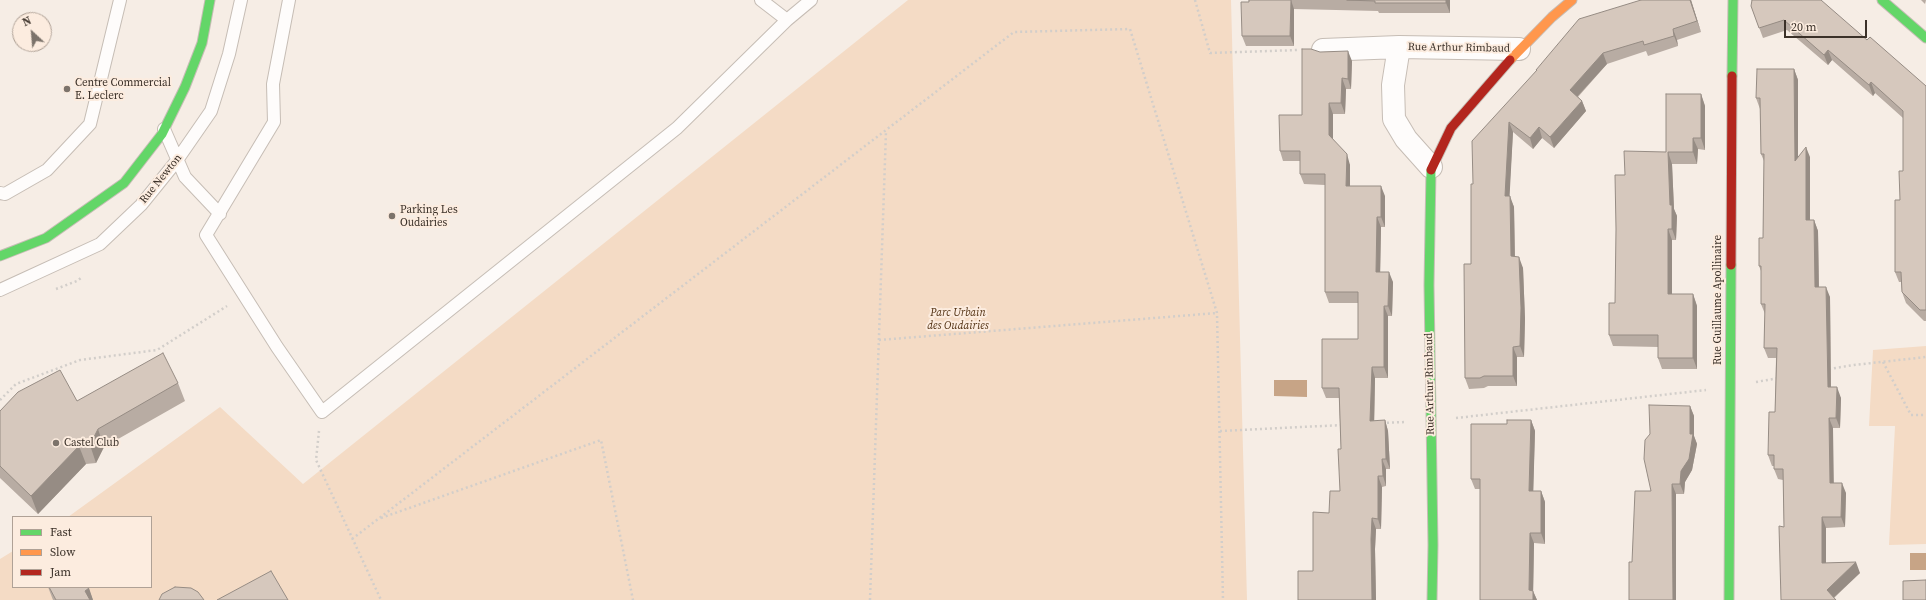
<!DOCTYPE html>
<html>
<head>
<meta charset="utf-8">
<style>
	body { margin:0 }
	#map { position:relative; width:1926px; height:600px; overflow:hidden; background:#f6ede5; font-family:"Source Serif 4",serif }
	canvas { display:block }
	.legend { position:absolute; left:12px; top:516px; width:140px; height:72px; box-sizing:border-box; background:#fcecdf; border:1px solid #afa196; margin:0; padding:5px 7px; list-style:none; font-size:12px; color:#3b3129 }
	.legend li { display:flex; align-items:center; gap:8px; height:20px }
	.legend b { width:20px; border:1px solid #afa196 }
	.north { position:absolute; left:12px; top:12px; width:40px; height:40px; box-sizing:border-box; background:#fcecdf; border:1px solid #afa196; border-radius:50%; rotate:334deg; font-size:11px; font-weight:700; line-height:16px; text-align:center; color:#3b3129 }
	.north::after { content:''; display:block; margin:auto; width:14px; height:18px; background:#7c736b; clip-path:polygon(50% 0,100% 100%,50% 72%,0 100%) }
	.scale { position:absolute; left:1784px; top:20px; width:83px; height:18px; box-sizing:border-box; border:2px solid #3b3129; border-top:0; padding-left:5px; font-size:12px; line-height:14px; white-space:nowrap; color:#3b3129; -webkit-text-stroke:3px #fcecdf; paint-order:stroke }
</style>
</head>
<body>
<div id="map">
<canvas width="1926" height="600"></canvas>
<ul class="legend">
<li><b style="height:5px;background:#63d668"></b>Fast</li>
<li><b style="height:5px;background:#ff974d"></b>Slow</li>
<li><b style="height:5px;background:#b3261e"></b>Jam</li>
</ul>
<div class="north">N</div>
<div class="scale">20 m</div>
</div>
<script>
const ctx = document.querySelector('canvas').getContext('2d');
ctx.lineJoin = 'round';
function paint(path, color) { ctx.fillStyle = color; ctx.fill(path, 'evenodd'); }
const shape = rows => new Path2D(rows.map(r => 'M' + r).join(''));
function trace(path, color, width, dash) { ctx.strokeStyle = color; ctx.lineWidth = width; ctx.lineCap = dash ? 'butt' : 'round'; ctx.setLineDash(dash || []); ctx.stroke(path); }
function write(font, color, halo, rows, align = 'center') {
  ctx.font = font + ' "Source Serif 4",serif'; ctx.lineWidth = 4; ctx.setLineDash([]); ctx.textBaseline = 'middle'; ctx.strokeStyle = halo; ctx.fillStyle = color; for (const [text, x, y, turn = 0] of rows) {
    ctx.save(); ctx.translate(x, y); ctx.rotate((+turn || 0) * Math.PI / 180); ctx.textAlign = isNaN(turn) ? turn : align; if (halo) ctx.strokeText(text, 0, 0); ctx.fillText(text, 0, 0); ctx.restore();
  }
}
paint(shape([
	[908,0,1231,0,1247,600,0,600,0,559,13,551,13,587,151,587,151,517,68,517,220,407,303,484],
	[1926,346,1926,544,1889,545,1895,426,1869,426,1873,350]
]), '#f4dbc5');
paint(shape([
	[1274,380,1307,380,1307,397,1274,396],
	[1910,553,1926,553,1926,570,1910,570]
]), '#c7a486');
const lane = shape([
	[289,0,273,84,274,122,206,235,277,347,322,412,677,128,787,20,761,0],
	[787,20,811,0],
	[164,129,185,177,220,214],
	[0,193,5,194,47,170,90,124,120,0],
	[0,290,100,244,141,205,175,163,211,111,229,54,241,0]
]);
const street = shape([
	[1323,50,1399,47],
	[1431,167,1406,139,1394,119,1393,85,1399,47,1519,49]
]);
const fast = shape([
	[1882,0,1926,38],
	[1732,76,1733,0],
	[1431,170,1429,285,1433,545,1432,600],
	[0,256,46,238,124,183,162,134,185,87,202,43,210,0],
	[1729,600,1731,265]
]);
const slow = shape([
	[1510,60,1552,17,1572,0]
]);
const jam = shape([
	[1431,170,1451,128,1510,60],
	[1731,265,1732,76]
]);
trace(lane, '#c6bdb5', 14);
trace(street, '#c6bdb5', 24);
trace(fast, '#c6bdb5', 11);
trace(slow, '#c6bdb5', 11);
trace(jam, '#c6bdb5', 11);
trace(shape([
	[1195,0,1210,53,1298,50],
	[56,289,77,281,82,277],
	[879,340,1217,313],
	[1883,362,1911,415,1926,415],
	[1829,369,1854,365,1926,357],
	[1756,382,1779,378],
	[0,400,16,384,80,360,157,350,227,306],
	[1456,418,1706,390],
	[1382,423,1405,422],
	[319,431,316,460,381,600],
	[1220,431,1343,425],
	[381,518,601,440,633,600],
	[352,539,1014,32,1130,29,1217,313,1223,600],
	[870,600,886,131]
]), '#d2ceca', 2.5, [2, 3]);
trace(lane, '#fefcfb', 12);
trace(street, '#fefcfb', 22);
trace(fast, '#63d668', 9);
trace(slow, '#ff974d', 9);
trace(jam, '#b3261e', 9);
paint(shape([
	[1249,0,1450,0,1450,13,1379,13,1378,11,1294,9,1294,46,1246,46,1242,36],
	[1641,0,1691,0,1701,32,1677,40,1678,46,1648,56,1646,51,1607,64,1578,97,1582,101,1586,111,1554,148,1542,138,1533,149,1513,132,1509,196,1514,207,1515,257,1523,268,1525,319,1524,357,1517,357,1517,386,1488,386,1484,388,1469,389,1465,378,1471,264,1473,184,1536,71,1536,70],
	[1921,0,1926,0,1925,4],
	[1751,6,1867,40,1926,86,1926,321,1924,321,1906,303,1902,292,1901,282,1899,282,1895,272,1903,171,1903,118,1875,93,1873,96,1832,60,1828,65,1787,30,1763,38],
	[1320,52,1352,61,1351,89,1346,89,1345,114,1333,114,1333,139,1350,165,1350,186,1385,196,1385,227,1381,227,1380,272,1393,282,1392,316,1388,316,1388,378,1375,378,1374,421,1385,420,1388,431,1390,469,1386,469,1386,486,1382,487,1381,529,1376,529,1375,549,1376,600,1298,600,1313,571,1329,513,1340,491,1341,449,1339,398,1326,398,1322,388,1358,339,1358,303,1329,303,1325,292,1325,185,1304,184,1300,174,1300,161,1283,161,1280,151,1302,115],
	[1794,69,1798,80,1798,156,1810,157,1810,220,1814,220,1818,231,1819,287,1830,297,1831,387,1841,398,1840,428,1833,428,1833,483,1846,493,1845,527,1826,528,1826,563,1860,573,1834,598,1784,527,1783,480,1778,479,1774,469,1774,466,1772,466,1768,455,1775,412,1776,358,1768,358,1764,348,1765,314,1761,304,1761,271,1759,266,1763,238,1764,161,1761,154,1760,109,1756,98],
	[1701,94,1705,106,1705,150,1698,149,1697,164,1672,164,1674,209,1677,216,1676,240,1672,240,1672,294,1693,294,1697,306,1697,369,1662,369,1658,358,1658,347,1613,346,1609,335,1615,303,1625,175,1666,152],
	[178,383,185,401,104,447,96,463,86,464,38,514,0,478,0,411,77,401],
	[1690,406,1694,416,1694,436,1697,444,1692,470,1685,482,1684,494,1676,494,1676,600,1629,600,1632,562],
	[1531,420,1535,431,1533,491,1541,491,1545,502,1545,544,1534,543,1533,591,1537,600,1480,600,1480,489,1475,489,1471,479,1507,424],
	[48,587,88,587,93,600,53,600]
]), '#b8aca3');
paint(shape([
	[1291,0,1294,9,1294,46,1290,36],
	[1446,0,1450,0,1450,13,1446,3],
	[1690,0,1691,0,1701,32,1697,21],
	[1673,29,1677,40,1678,46,1674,36],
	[1828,50,1832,60,1828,65,1824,55],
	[1348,51,1352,61,1351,89,1348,79],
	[1603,53,1607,64,1574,100,1570,90],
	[1794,69,1798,80,1798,171,1795,161],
	[1342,78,1346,89,1345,114,1341,103],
	[1871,82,1875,93,1873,96,1869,85],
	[1701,94,1705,106,1705,150,1701,138],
	[1582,101,1586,111,1554,148,1550,137],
	[1329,103,1333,114,1333,146,1329,135],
	[1509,122,1513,132,1509,207,1505,196],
	[1539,127,1542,138,1533,149,1530,138],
	[1693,138,1698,149,1697,164,1693,152],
	[1806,147,1810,157,1810,231,1806,220],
	[1668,152,1672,164,1674,209,1677,216,1676,240,1672,229,1670,205],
	[1347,154,1350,165,1350,196,1346,186],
	[1381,186,1385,196,1385,227,1381,217],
	[1510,196,1514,207,1515,267,1511,256],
	[1377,217,1381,227,1380,282,1376,272],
	[1814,220,1818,231,1819,297,1815,287],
	[1668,229,1672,240,1672,306,1668,294],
	[1519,257,1523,268,1525,319,1524,357,1520,346],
	[1389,272,1393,282,1392,316,1388,306],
	[1826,287,1830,297,1831,398,1828,387],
	[1693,294,1697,306,1697,369,1693,358],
	[1384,306,1388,316,1388,378,1384,367],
	[1513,347,1517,357,1517,386,1513,376],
	[1372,367,1375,378,1374,431,1370,421],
	[1837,387,1841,398,1840,428,1836,418],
	[1690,406,1694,416,1694,436,1697,444,1692,470,1685,482,1684,494,1680,484,1681,471,1690,434],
	[1829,418,1833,428,1834,493,1830,483],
	[1385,420,1388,431,1390,469,1386,459],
	[1531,420,1535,431,1533,502,1529,491],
	[98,429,104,447,96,463,90,445],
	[79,446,86,464,38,514,31,496],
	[1382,459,1386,469,1386,486,1383,476],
	[1378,476,1382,487,1381,529,1378,519],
	[1842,483,1846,493,1845,527,1841,517],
	[1672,484,1676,494,1676,600,1673,600],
	[1541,491,1545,502,1545,544,1541,533],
	[1822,517,1826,528,1826,573,1822,563],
	[1372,518,1376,529,1375,549,1376,600,1372,600,1371,539],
	[1530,533,1534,543,1533,600,1529,590],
	[1856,562,1860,573,1831,600,1827,590],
	[89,588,93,600,89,600,85,591],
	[1533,591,1537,600,1533,600]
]), '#968c84');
const building = shape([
	[1249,0,1291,0,1290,36,1242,36,1241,2,1249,2,1249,0],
	[1347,0,1446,0,1446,3,1375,3,1375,1,1347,0],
	[1641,0,1690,0,1697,21,1673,29,1674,36,1644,45,1643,41,1603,53,1570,90,1582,101,1550,137,1539,127,1530,138,1509,122,1505,196,1510,196,1511,256,1519,257,1521,308,1520,346,1513,347,1513,376,1484,376,1480,378,1465,378,1464,264,1471,264,1471,184,1473,184,1472,141,1537,70,1536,70,1579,19,1641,0],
	[1752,0,1821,0,1867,40,1870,37,1926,86,1926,310,1920,310,1902,292,1901,272,1895,272,1895,200,1900,200,1899,171,1903,171,1903,111,1871,82,1869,85,1828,50,1824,55,1784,20,1759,28,1751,6,1752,0],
	[1302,49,1311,49,1320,52,1348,51,1348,79,1342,78,1341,103,1329,103,1329,135,1347,154,1346,186,1381,186,1381,217,1377,217,1376,272,1389,272,1388,306,1384,306,1384,367,1372,367,1370,421,1385,420,1386,459,1382,459,1383,476,1378,476,1378,519,1372,518,1371,539,1372,600,1298,600,1298,571,1313,571,1313,512,1329,513,1330,491,1340,491,1338,449,1341,449,1339,388,1322,388,1322,339,1358,339,1358,292,1325,292,1325,174,1300,174,1300,151,1280,151,1279,115,1302,115,1302,49],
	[1757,69,1794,69,1795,161,1806,147,1806,220,1814,220,1815,287,1826,287,1828,387,1837,387,1836,418,1829,418,1830,483,1842,483,1841,517,1822,517,1822,563,1856,562,1827,590,1836,600,1781,600,1779,526,1784,527,1783,469,1774,469,1774,455,1768,455,1769,412,1775,412,1777,348,1764,348,1765,304,1761,304,1761,266,1759,266,1759,238,1763,238,1764,154,1761,154,1760,98,1756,98,1757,69],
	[1666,94,1701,94,1701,138,1693,138,1693,152,1668,152,1670,205,1672,205,1672,229,1668,229,1668,294,1693,294,1693,358,1658,358,1658,335,1609,335,1609,303,1615,303,1616,229,1615,175,1625,175,1624,151,1666,152,1666,94],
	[163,353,178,383,98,429,90,445,79,446,31,496,0,466,0,411,18,392,60,370,77,401,163,353],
	[1649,405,1690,406,1690,434,1693,434,1689,459,1681,471,1680,484,1672,484,1673,600,1629,600,1629,562,1632,562,1635,491,1651,491,1644,459,1645,440,1650,434,1649,405],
	[1507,420,1531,420,1529,491,1541,491,1541,533,1530,533,1529,590,1533,591,1533,600,1480,600,1480,479,1471,479,1471,424,1507,424,1507,420],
	[271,571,288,600,217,600,271,571],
	[1926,580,1926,600,1903,600,1903,581,1926,580],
	[49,587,88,587,89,588,85,591,90,600,56,600,49,587],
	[175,587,191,588,198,592,204,600,159,600,162,594,175,587]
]);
paint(building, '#d6c8bd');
trace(building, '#968c84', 1);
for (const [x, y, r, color] of [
	[67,89,4,"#7c736b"],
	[392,216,4,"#7c736b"],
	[56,443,4,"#7c736b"]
]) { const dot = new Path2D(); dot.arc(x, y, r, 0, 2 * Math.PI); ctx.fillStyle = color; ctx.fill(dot); trace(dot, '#fcecdf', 1.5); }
write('11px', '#3b3129', '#fcecdf', [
	["Rue Arthur Rimbaud",1459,48,1],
	["Rue Newton",161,179,-51],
	["Rue Guillaume Apollinaire",1718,300,-90],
	["Rue Arthur Rimbaud",1430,384,-91]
]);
write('11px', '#3b3129', '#fcecdf', [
	["Centre Commercial",75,83],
	["E. Leclerc",75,96],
	["Parking Les",400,210],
	["Oudairies",400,223],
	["Castel Club",64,443]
], 'left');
write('italic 11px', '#513011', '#fcecdf', [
	["Parc Urbain",958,313],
	["des Oudairies",958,326]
]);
</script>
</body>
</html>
